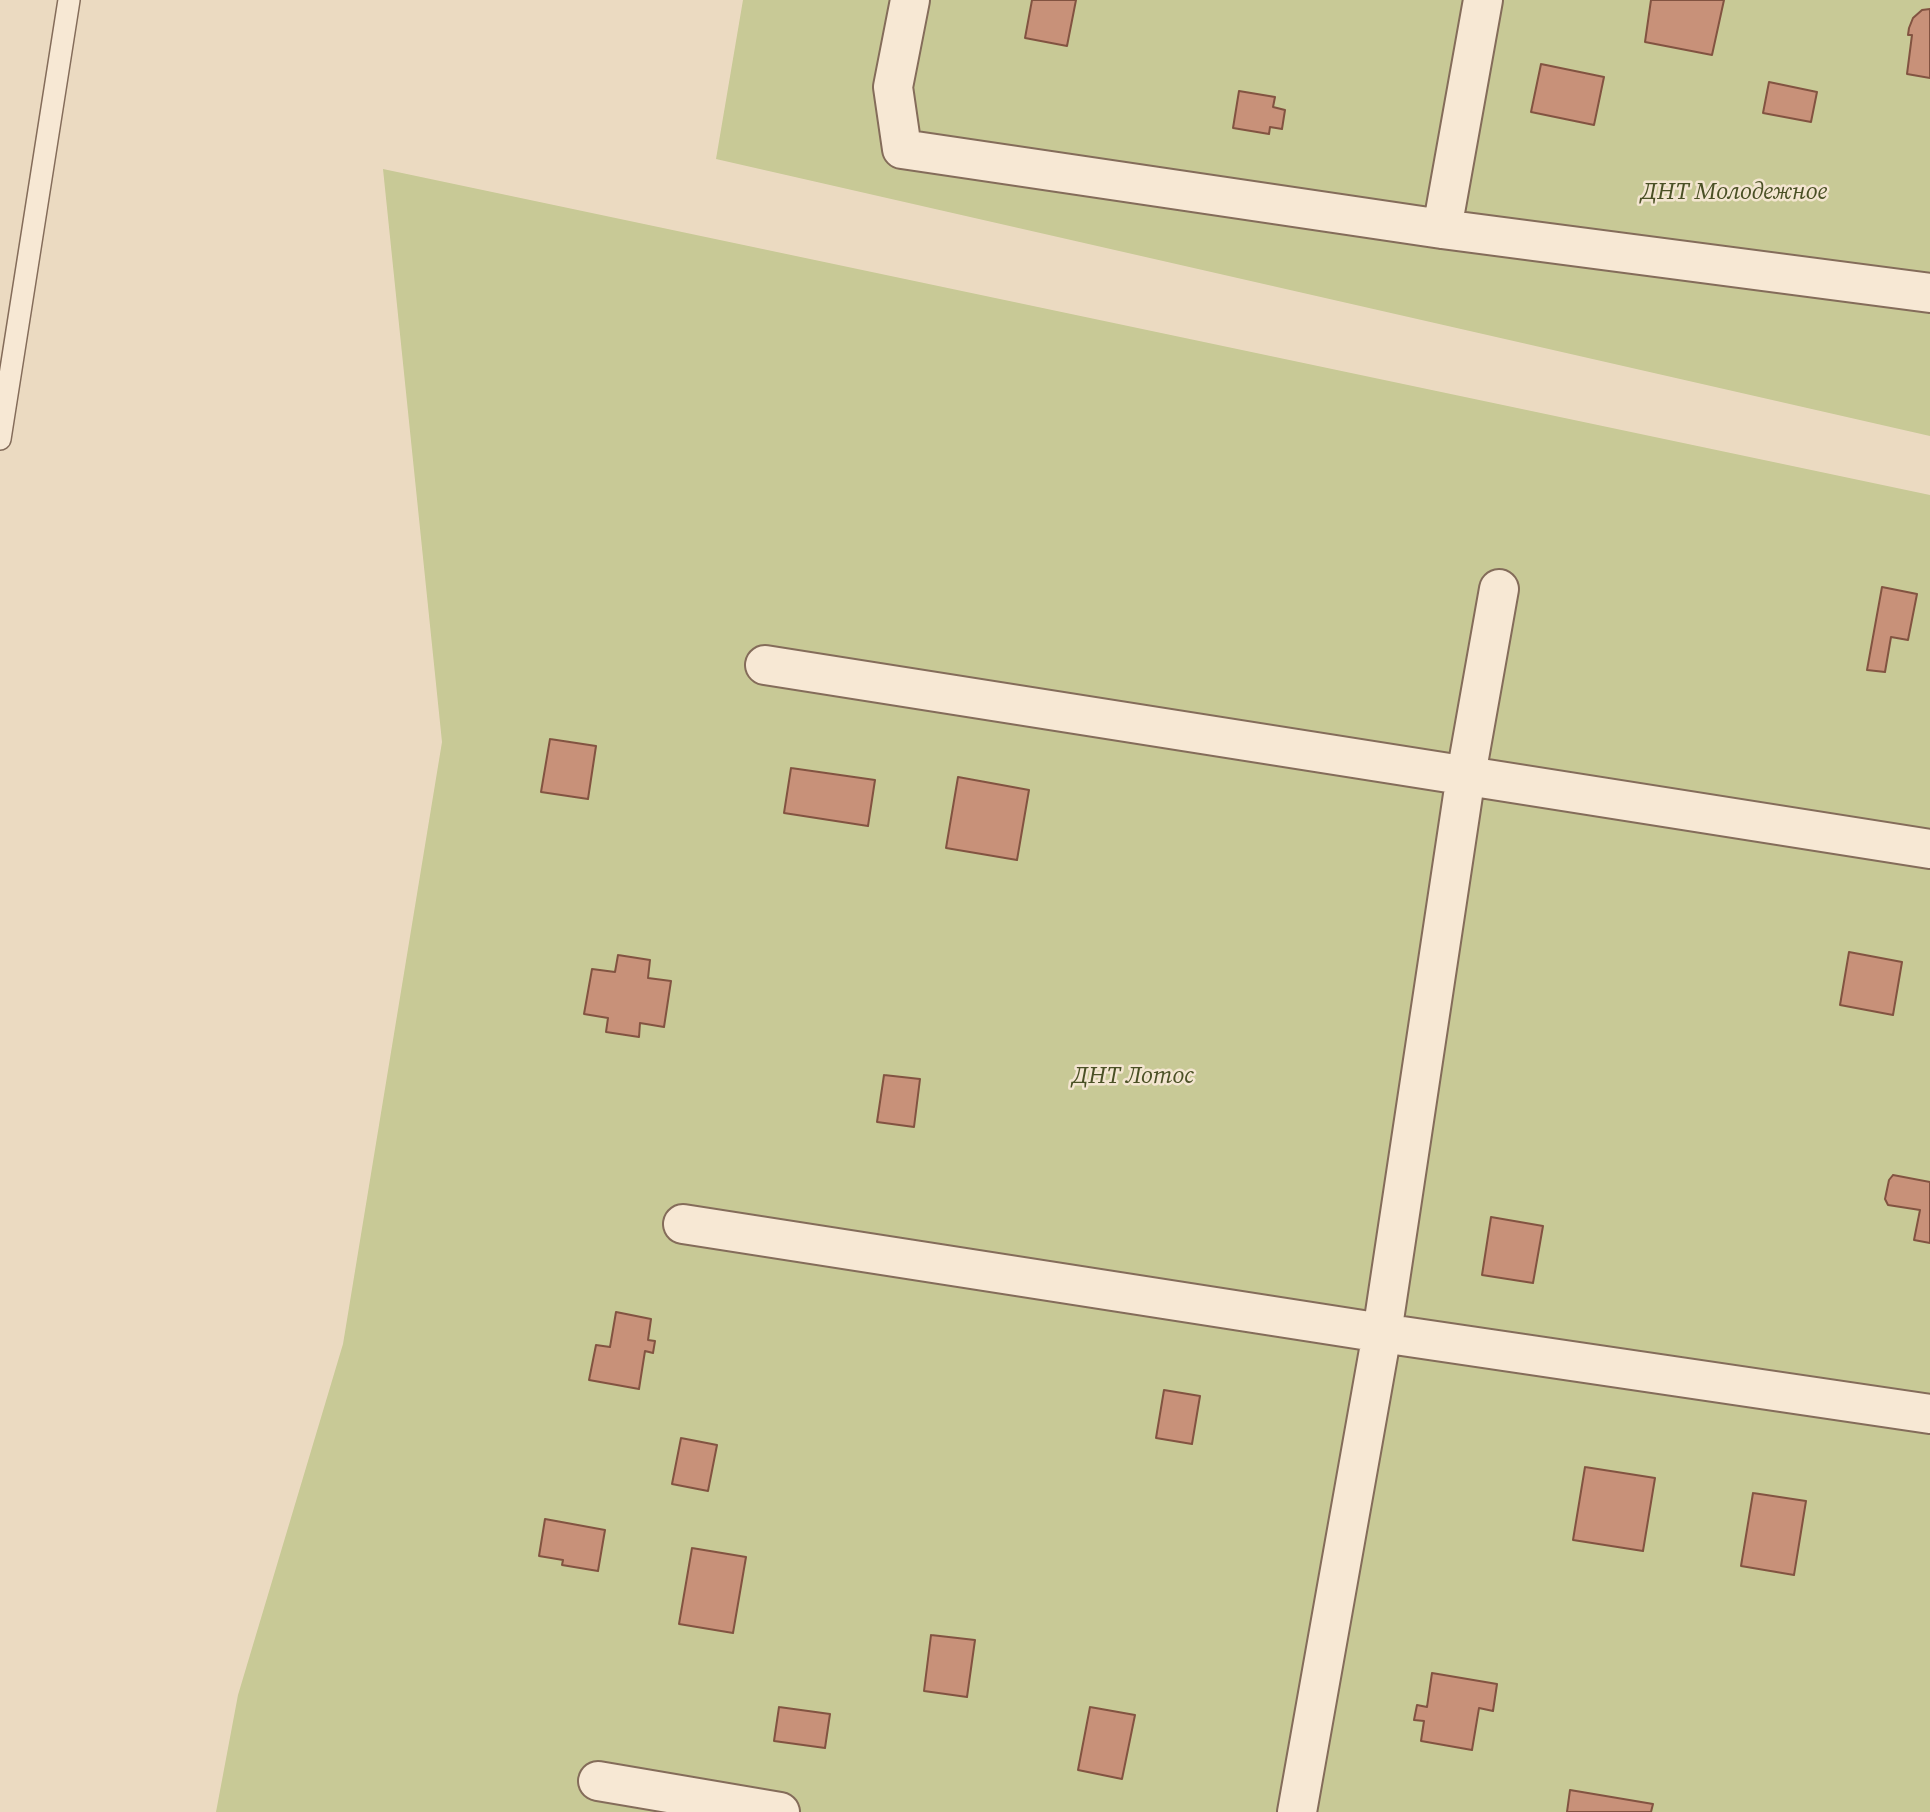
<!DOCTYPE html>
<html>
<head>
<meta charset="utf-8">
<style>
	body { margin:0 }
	canvas { display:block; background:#ebdac1 }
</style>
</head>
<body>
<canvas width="1930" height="1812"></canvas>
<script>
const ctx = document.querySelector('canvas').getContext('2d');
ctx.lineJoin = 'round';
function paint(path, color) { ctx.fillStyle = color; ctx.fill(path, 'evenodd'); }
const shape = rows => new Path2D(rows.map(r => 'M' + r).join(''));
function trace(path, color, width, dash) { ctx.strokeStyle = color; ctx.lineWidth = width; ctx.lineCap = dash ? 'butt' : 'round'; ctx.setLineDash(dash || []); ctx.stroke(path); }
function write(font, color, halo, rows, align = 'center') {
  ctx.font = font + ' "Source Serif 4",serif'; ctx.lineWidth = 5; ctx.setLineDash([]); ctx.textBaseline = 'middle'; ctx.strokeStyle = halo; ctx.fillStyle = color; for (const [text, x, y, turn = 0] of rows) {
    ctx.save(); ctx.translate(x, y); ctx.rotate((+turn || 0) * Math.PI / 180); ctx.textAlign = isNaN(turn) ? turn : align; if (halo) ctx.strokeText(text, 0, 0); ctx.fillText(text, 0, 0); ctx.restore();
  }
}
paint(shape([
	[743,0,1930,0,1930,436,716,159],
	[383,169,1930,495,1930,1812,216,1812,238,1695,343,1344,442,742]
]), '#c8c996');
const building = shape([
	[1032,0,1076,0,1067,46,1025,38,1032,0],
	[1651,0,1724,0,1712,55,1645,42,1651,0],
	[1930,9,1930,78,1907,74,1912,35,1908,35,1909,28,1913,18,1922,10,1930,9],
	[1541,64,1604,77,1594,125,1531,112,1541,64],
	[1769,82,1817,92,1811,122,1763,113,1769,82],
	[1239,91,1275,97,1273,107,1285,110,1282,129,1270,127,1269,134,1233,128,1239,91],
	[1882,587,1917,594,1908,640,1891,637,1885,672,1867,670,1882,587],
	[550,739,596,746,588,799,541,792,550,739],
	[791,768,875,780,868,826,784,813,791,768],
	[958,777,1029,790,1017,860,946,848,958,777],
	[1849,952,1902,962,1893,1015,1840,1005,1849,952],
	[618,955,650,960,648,978,671,981,664,1027,640,1023,639,1037,606,1032,608,1018,584,1014,592,969,615,972,618,955],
	[884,1075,920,1079,914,1127,877,1122,884,1075],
	[1893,1175,1930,1182,1930,1243,1914,1240,1920,1210,1888,1205,1885,1199,1889,1180,1893,1175],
	[1491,1217,1543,1226,1533,1283,1482,1275,1491,1217],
	[616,1312,651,1319,648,1340,655,1341,653,1353,645,1351,639,1389,589,1380,596,1345,610,1347,616,1312],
	[1164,1390,1200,1396,1192,1444,1156,1438,1164,1390],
	[681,1438,717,1445,708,1491,672,1484,681,1438],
	[1585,1467,1655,1478,1643,1551,1573,1540,1585,1467],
	[1753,1493,1806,1501,1794,1575,1741,1566,1753,1493],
	[545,1519,605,1530,598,1571,562,1565,563,1560,539,1556,545,1519],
	[692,1548,746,1557,733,1633,679,1624,692,1548],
	[931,1635,975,1640,967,1697,924,1691,931,1635],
	[1432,1673,1497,1684,1493,1711,1479,1708,1472,1750,1421,1741,1424,1721,1414,1720,1417,1705,1427,1707,1432,1673],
	[779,1707,830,1714,825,1748,774,1741,779,1707],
	[1090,1707,1135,1715,1122,1779,1078,1770,1090,1707],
	[1570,1790,1653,1804,1651,1812,1567,1812,1570,1790]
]);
paint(building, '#c89179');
trace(building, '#825341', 2);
const lane = shape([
	[0,439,69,0]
]);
const street = shape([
	[910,0,893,87,902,149,1442,229,1930,293],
	[1442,229,1483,0],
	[765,665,1930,849],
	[683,1224,1382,1333,1930,1414],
	[598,1781,780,1812],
	[1297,1812,1382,1333,1466,775,1499,589]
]);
trace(lane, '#846c5a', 24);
trace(street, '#846c5a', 42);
trace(lane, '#f7e8d4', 21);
trace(street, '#f7e8d4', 38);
write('italic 24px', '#4a5025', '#f3e5d0', [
	["ДНТ Молодежное",1734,193],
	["ДНТ Лотос",1133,1077]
]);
</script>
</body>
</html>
